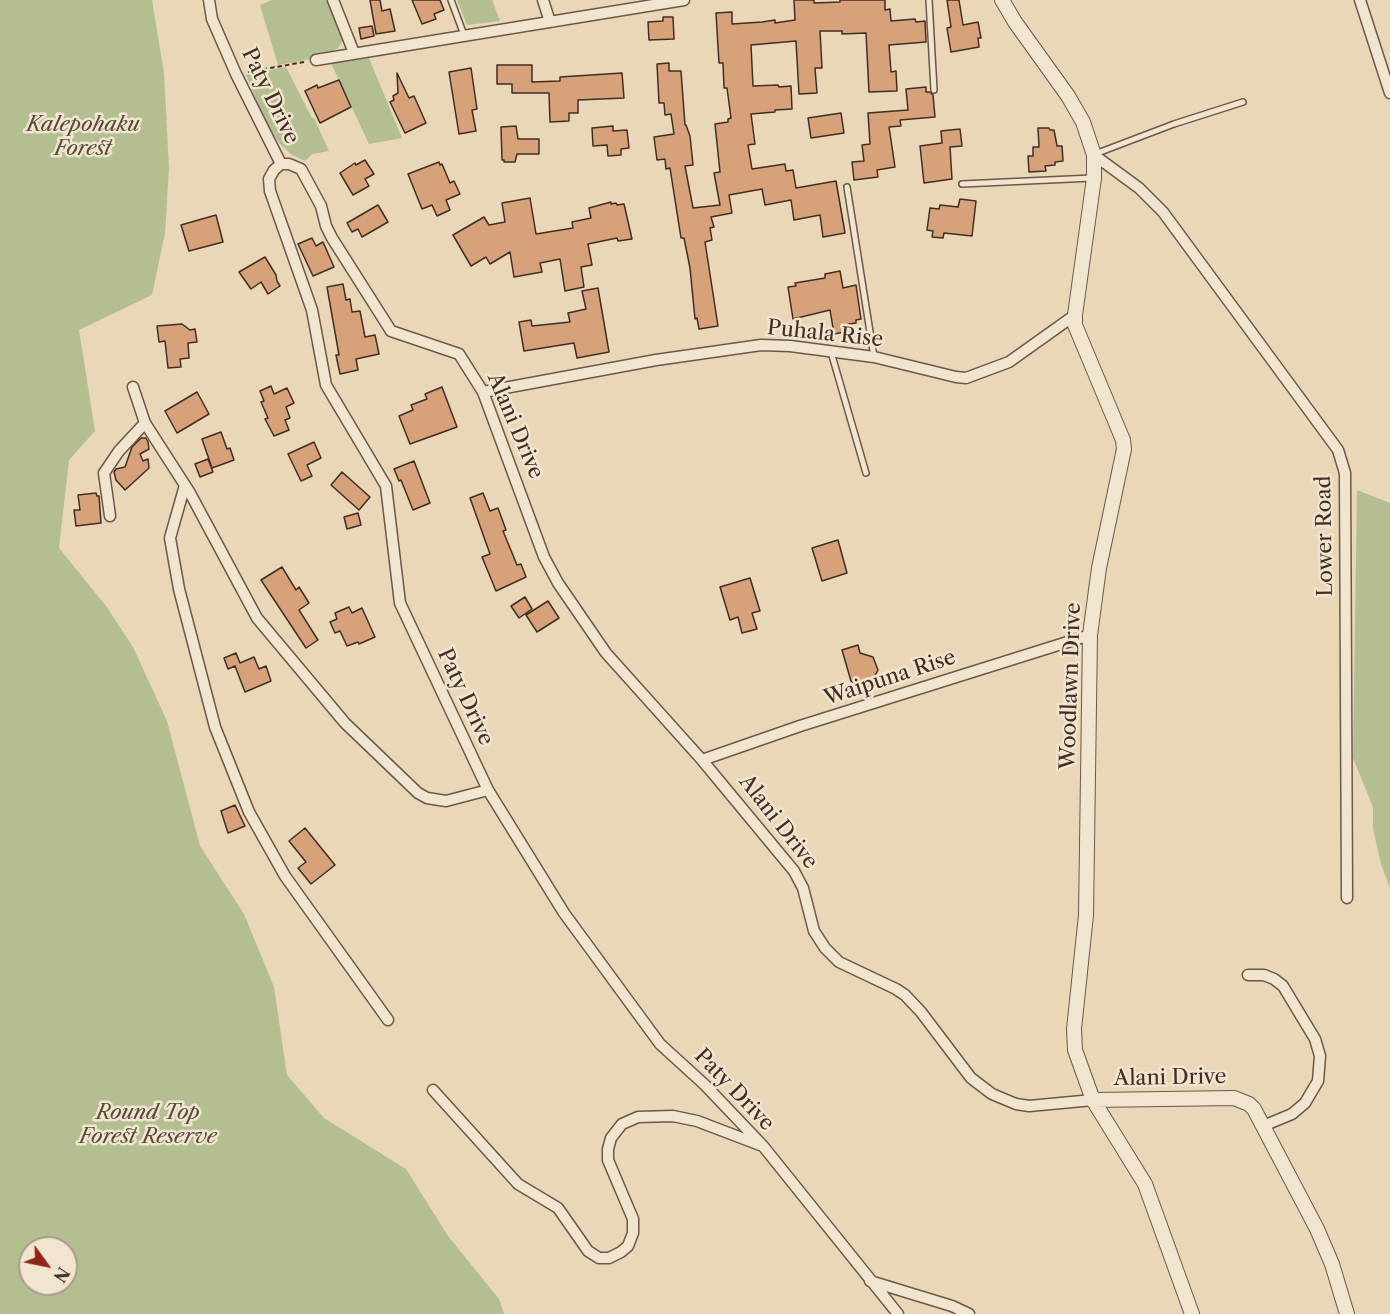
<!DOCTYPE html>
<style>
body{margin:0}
#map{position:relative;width:1390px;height:1314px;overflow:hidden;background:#e9d7b7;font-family:"Libre Caslon Text",serif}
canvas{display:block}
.north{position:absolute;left:18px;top:1236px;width:60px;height:60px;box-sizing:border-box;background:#f1e5d0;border:2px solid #ab9b8b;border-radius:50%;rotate:123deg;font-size:16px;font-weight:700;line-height:24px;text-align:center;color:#412d24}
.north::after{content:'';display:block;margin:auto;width:21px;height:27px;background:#8f2418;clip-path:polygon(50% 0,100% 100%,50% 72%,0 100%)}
</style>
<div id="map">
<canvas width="1390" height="1314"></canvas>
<div class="north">N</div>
</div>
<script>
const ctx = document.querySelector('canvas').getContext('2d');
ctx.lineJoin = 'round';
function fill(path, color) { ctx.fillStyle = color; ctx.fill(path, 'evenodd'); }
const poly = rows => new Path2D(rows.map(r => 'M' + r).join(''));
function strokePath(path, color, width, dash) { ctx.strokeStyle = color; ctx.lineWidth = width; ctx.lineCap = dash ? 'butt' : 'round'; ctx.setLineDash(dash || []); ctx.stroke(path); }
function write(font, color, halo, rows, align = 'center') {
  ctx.font = font + ' "Libre Caslon Text",serif'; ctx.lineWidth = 5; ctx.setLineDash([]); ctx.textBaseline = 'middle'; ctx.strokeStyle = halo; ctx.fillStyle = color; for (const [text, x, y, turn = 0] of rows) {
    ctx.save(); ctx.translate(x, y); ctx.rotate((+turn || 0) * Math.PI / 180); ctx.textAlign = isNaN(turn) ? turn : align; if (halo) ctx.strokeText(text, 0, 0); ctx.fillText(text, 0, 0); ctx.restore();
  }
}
const green = poly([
 [0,0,152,0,164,73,169,168,165,233,152,295,79,330,95,431,69,460,59,548,106,606,133,647,167,721,200,846,244,914,274,987,287,1075,324,1118,406,1169,448,1236,499,1299,504,1314,0,1314],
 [30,1248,66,1248,66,1284,30,1284],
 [272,0,327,0,341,35,342,42,338,48,332,51,315,54,315,58,278,65,260,5],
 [457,0,492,0,500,21,467,25],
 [369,58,402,138,369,144,331,63],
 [286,67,312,118,314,118,329,151,312,154,305,161,292,155,279,143,266,124,246,75],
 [1357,490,1390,503,1390,888,1381,864,1373,829,1373,807,1353,758]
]);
const building = poly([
 [370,0,380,0,382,11,390,9,395,31,376,34,370,0],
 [412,0,440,0,444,10,434,14,436,19,422,24,412,0],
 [794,0,814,0,814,3,840,2,840,0,885,0,885,10,890,9,891,21,915,19,916,22,925,21,926,42,889,45,891,72,896,71,897,91,869,92,866,33,842,34,842,31,820,31,822,68,815,68,817,93,799,94,796,41,751,45,753,86,778,85,779,87,791,86,792,109,775,110,775,112,751,114,755,144,748,145,752,169,785,164,786,171,793,170,796,188,836,181,845,233,823,237,820,215,794,220,791,200,765,205,762,189,729,195,732,213,711,217,714,227,710,228,712,240,705,242,718,326,699,329,697,318,695,319,690,268,684,238,681,238,670,168,666,169,665,159,657,160,654,137,674,134,671,114,665,115,664,103,659,103,657,64,669,63,669,71,681,71,685,125,686,125,690,136,692,155,693,165,685,166,693,208,720,205,714,173,720,172,715,124,728,122,728,119,731,118,727,88,724,88,723,63,719,63,716,13,732,12,732,24,762,22,775,20,775,23,795,20,794,0],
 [947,0,959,0,963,25,978,22,981,38,978,38,979,47,951,52,947,28,951,27,947,0],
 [663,17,673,17,674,39,649,40,648,22,663,21,663,17],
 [372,26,374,36,361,39,359,28,372,26],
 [497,65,532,65,532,82,560,81,560,77,622,73,624,98,578,100,578,113,569,113,569,121,550,122,549,93,512,93,512,84,497,84,497,65],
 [471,68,477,109,472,110,476,131,459,134,449,72,471,68],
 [397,73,409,98,414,96,426,123,405,133,390,102,394,100,393,96,398,93,397,73],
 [339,80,351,107,320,123,305,91,317,85,318,88,339,80],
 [926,87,926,92,930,92,933,95,935,117,900,120,901,126,889,127,895,167,877,170,878,177,854,180,852,162,864,161,862,145,870,144,868,113,908,110,906,89,926,87],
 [841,113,844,133,811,138,808,118,841,113],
 [516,126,518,139,539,139,539,154,517,154,515,162,504,162,504,160,502,160,501,127,516,126],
 [613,126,613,131,627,130,629,148,621,149,621,155,608,156,607,145,593,146,592,128,613,126],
 [1038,128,1049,128,1050,130,1054,130,1057,146,1062,146,1063,161,1055,162,1055,165,1045,166,1046,171,1029,172,1028,156,1033,156,1033,147,1039,147,1038,128],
 [960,129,962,146,950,147,952,179,924,183,920,146,942,143,941,131,960,129],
 [365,160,374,174,365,179,369,186,353,195,340,173,355,163,356,165,365,160],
 [439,162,440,165,442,164,450,183,454,181,460,194,446,200,450,210,437,216,432,205,422,209,408,174,439,162],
 [530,198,536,234,573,228,572,222,591,218,589,208,611,202,611,204,616,203,617,205,624,204,632,239,618,241,617,238,588,244,592,265,581,267,584,287,565,291,560,259,540,263,542,272,514,277,510,252,490,264,486,257,471,266,453,235,484,217,489,225,505,222,502,203,530,198],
 [960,199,976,201,972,236,944,233,943,238,932,237,933,231,927,230,930,208,939,209,940,205,958,207,960,199],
 [378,205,388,222,362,237,358,229,352,232,347,223,378,205],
 [216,215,223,242,189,251,181,225,216,215],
 [312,238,316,246,323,242,334,267,313,276,298,244,312,238],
 [265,257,276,275,277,281,280,286,268,294,261,282,251,289,239,272,265,257],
 [840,271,843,288,856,285,861,319,856,320,856,323,849,324,850,331,834,334,830,310,793,319,788,287,796,286,795,283,825,278,825,274,840,271],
 [343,284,346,300,350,299,352,312,360,311,365,337,375,335,379,354,356,359,358,370,340,374,336,355,339,355,327,287,343,284],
 [598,288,609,352,577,358,574,343,524,351,519,322,531,320,532,326,570,322,568,313,586,309,582,291,598,288],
 [182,324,190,330,195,329,197,342,188,343,189,358,180,359,181,367,168,368,165,341,159,342,157,326,182,324],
 [271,386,274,394,287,388,294,403,286,407,290,418,285,420,289,430,274,436,265,419,268,418,261,402,264,401,260,391,271,386],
 [442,387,457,427,410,444,399,416,413,410,411,405,427,399,425,394,442,387],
 [197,392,209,414,177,433,165,411,197,392],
 [221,432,227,449,230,448,234,460,212,468,202,439,221,432],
 [141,438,146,438,148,442,149,449,140,454,143,461,148,459,149,468,125,490,116,480,114,472,116,469,125,467,132,447,141,438],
 [314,442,321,458,307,465,312,476,301,481,288,454,314,442],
 [208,459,213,472,200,477,195,464,208,459],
 [414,461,430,503,413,510,401,480,399,481,394,469,414,461],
 [342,472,370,497,359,510,331,485,342,472],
 [96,493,97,496,99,496,101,523,76,526,74,510,80,510,78,495,96,493],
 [483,493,490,511,498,508,506,530,503,531,517,565,521,564,526,577,496,591,482,557,490,554,470,498,483,493],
 [358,513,361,525,347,529,344,517,358,513],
 [838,540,847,573,822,581,812,548,838,540],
 [282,567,296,590,299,587,309,603,299,610,318,640,306,648,261,580,282,567],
 [750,578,760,611,752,613,757,629,742,633,738,617,730,620,720,587,750,578],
 [525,597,532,609,519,618,511,606,525,597],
 [548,601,559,618,537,632,526,615,548,601],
 [349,607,352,613,362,608,375,637,359,644,358,642,347,646,340,631,335,633,330,622,337,619,335,613,349,607],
 [858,645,860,653,873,657,878,670,867,690,851,681,842,650,858,645],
 [236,653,240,663,254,657,259,669,266,666,271,681,245,692,235,666,228,669,224,658,236,653],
 [235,805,245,826,228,833,221,811,235,805],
 [305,828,335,865,311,884,298,868,306,862,289,841,305,828]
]);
const path = poly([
 [248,72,304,62]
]);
const service = poly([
 [451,0,464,35],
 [929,0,934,90],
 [1095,154,1174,124,1243,102],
 [962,184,1092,178],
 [847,187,874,357],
 [831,352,866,473]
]);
const minor = poly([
 [209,0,212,19,236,74,281,164,274,170,269,179,270,191,312,310,326,385,386,486,400,603,488,790,564,913,660,1044,705,1085,763,1146,898,1314],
 [333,0,354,53],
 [543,0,550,22],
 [1360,0,1390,93],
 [316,60,684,0],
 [1094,155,1139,188,1163,212,1338,450,1345,473,1347,898],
 [281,164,289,164,301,169,321,206,326,226,332,238,391,331,459,354,483,392,544,557,558,583,606,653,702,760,794,871,803,888,814,931,825,948,839,962,896,989,905,995,921,1012,971,1078,992,1094,1016,1104,1029,1106,1093,1100],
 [133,387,145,423,190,493,257,618,345,723,418,793,427,798,446,801,488,790],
 [483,392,656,360,761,345,790,346,874,357,956,377,966,378,1009,362,1075,315],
 [185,485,170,538,179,589,215,727,249,812,285,876,388,1020],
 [110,516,104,473,119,451,145,423],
 [702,760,800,726,1090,635],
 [1248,975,1264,975,1274,979,1283,986,1315,1039,1320,1056,1318,1081,1305,1103,1292,1114,1263,1126],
 [433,1090,518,1184,558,1208,588,1251,599,1258,609,1258,621,1252,628,1246,633,1233,633,1219,608,1160,608,1149,611,1138,622,1124,638,1117,673,1116,697,1121,760,1145],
 [870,1281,952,1306,969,1314]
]);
const tertiary = poly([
 [1002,0,1015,22,1068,96,1083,122,1094,155,1094,178,1075,315,1075,325,1123,440,1124,449,1099,568,1090,635,1086,915,1074,1029,1075,1050,1093,1100,1145,1184,1192,1314],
 [1093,1100,1234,1098,1249,1104,1254,1109,1317,1229,1332,1264,1347,1314]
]);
const streetNames = [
 ["Paty Drive",270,96,64],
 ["Puhala Rise",825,334,6],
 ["Alani Drive",515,426,67],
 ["Lower Road",1325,536,-91],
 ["Waipuna Rise",890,678,-18],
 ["Woodlawn Drive",1071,686,-88],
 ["Paty Drive",465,697,65],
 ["Alani Drive",778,822,52],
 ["Alani Drive",1170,1078,-1],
 ["Paty Drive",734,1090,46]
];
const parkNames = [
 ["Kalepohaku",83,125],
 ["Forest",83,149],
 ["Round Top",148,1113],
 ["Forest Reserve",148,1137]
];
fill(green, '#b3bf91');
fill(building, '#d7a27a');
strokePath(building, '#412d24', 1.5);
strokePath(service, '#6b5849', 8);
strokePath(minor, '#6b5849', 13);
strokePath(tertiary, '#6b5849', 16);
strokePath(path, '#412d24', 2, [4.5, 3]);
strokePath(service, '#f1e5d0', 5);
strokePath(minor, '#f1e5d0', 10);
strokePath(tertiary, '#f1e5d0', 14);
write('21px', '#412d24', '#f1e5d0', streetNames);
write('italic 21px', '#584a3a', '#f1e5d0', parkNames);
</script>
